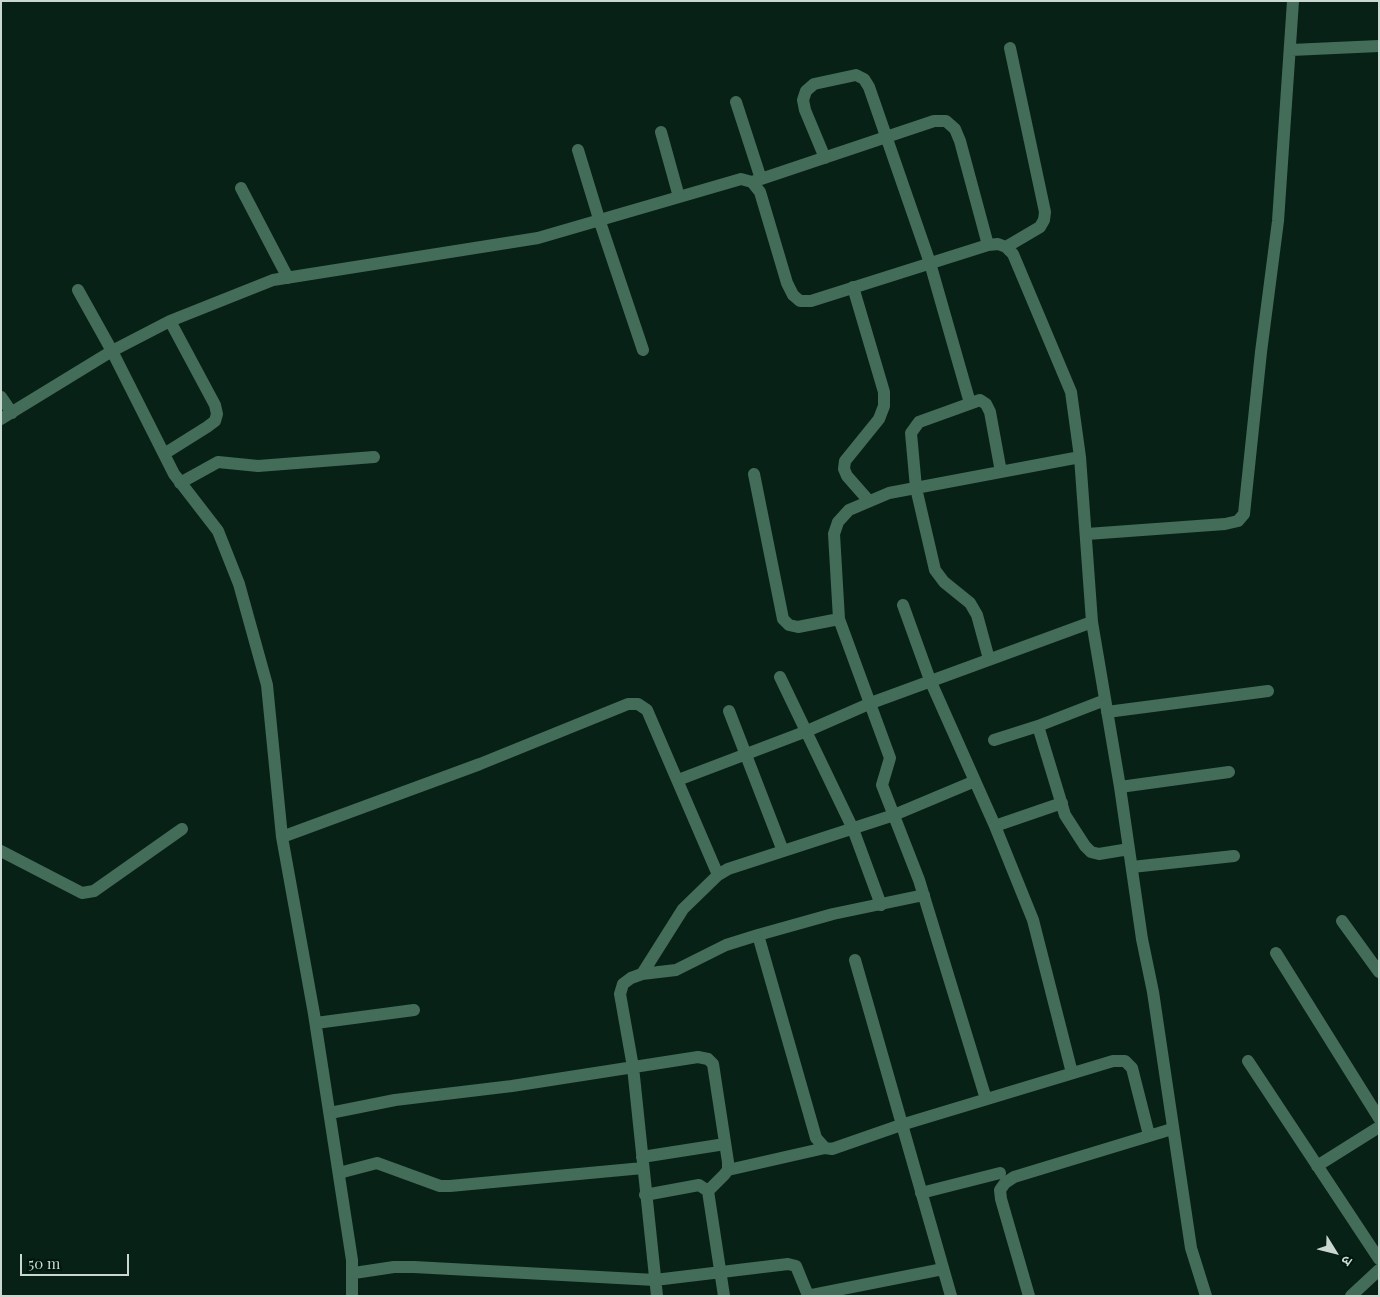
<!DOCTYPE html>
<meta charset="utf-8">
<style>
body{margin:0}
#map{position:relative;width:1380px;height:1297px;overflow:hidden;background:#082117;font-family:"Playfair Display","Noto Sans Devanagari",serif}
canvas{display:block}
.frame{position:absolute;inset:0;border:2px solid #c9d8d0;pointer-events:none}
.north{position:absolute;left:1310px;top:1227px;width:50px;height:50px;-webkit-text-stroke:4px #01180e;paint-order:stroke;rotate:126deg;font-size:14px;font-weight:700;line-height:20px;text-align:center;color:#c9d8d0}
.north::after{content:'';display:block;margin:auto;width:18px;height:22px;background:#c9d8d0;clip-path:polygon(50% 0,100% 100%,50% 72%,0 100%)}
.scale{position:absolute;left:20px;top:1254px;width:109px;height:22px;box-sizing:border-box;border:2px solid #c9d8d0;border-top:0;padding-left:6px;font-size:15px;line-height:18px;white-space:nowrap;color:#c9d8d0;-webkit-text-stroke:4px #01180e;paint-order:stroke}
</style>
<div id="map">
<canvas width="1380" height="1297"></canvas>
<div class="frame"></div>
<div class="north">उ</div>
<div class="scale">50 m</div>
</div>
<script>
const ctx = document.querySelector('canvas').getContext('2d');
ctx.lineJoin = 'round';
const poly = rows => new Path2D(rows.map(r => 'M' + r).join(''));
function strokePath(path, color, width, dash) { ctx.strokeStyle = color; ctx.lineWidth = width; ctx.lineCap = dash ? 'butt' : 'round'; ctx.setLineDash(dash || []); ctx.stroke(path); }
const minor = poly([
 [1291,50,1379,46],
 [736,102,761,179],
 [661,132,679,197],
 [578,150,600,222,643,350],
 [825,158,805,110,803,100,806,91,814,84,856,75,864,79,869,87,930,263,970,403],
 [752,182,934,121,946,121,955,129,960,141,988,245],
 [241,188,288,278],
 [1006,247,1040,227,1044,220,1045,212,1010,48],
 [853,287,884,392,884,406,879,419,845,461,844,469,847,476,869,501],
 [78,290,112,351,174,474,218,531,239,584,267,685,282,837,314,1014,352,1260,352,1296],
 [1,397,12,413],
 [1,419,112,351,170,321,273,280,538,238,741,179,752,182,760,192,787,283,793,295,800,301,811,301,988,245,998,244,1006,247,1013,254,1071,392,1080,457,1092,622,1120,787,1142,939,1153,992,1191,1248,1206,1296],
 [164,454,207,427,215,421,217,414,215,405,170,321],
 [754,474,783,619,789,625,798,627,839,619],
 [180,483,218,462,258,466,374,457],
 [1087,534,1225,524,1238,521,1244,514,1261,352,1278,221,1293,1],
 [903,605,930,680,995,826,1033,920,1072,1073],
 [989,659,977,615,970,603,944,582,935,570,916,488,911,433,919,422,980,400,986,404,990,412,1001,472],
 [780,677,853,829,881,905],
 [729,711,783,851],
 [1107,712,1268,691],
 [1038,726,1065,815,1085,846,1091,852,1099,854,1129,849],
 [994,740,1038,726,1105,700],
 [678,780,807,731,871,703,1092,622],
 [1120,787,1229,772],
 [995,826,1062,803],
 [282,837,480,764,628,704,638,704,647,710,718,875],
 [1,851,82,893,94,891,182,829],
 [1132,867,1234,856],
 [1342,921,1379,972],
 [758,935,816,1138,825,1148,832,1149,901,1125,1113,1061,1125,1061,1132,1068,1149,1135],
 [1276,953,1379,1118],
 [855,960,951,1296],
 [642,974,683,909,718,875,728,869,894,815,975,781],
 [316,1023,414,1010],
 [1248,1061,1379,1259],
 [986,1099,919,880,882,785,890,758,839,619,834,534,838,522,849,510,889,493,1080,457],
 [330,1113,395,1100,512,1086,698,1057,708,1059,713,1064,728,1162,728,1170,724,1175,708,1191],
 [642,1157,725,1144],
 [1317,1166,1379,1127],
 [728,1170,825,1148],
 [339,1173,377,1163,440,1186,450,1186,643,1168],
 [921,1193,1000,1173],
 [645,1195,699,1185,708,1191,724,1296],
 [354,1273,394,1267,414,1267,655,1280,788,1264,796,1266,807,1293,812,1295,943,1269],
 [657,1296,633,1067,620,994,623,984,631,978,642,974,676,970,726,945,758,935,833,914,924,895],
 [1029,1296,1001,1199,1000,1190,1005,1183,1014,1177,1172,1129],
 [1351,1296,1379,1270]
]);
strokePath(minor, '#436d59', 12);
</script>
